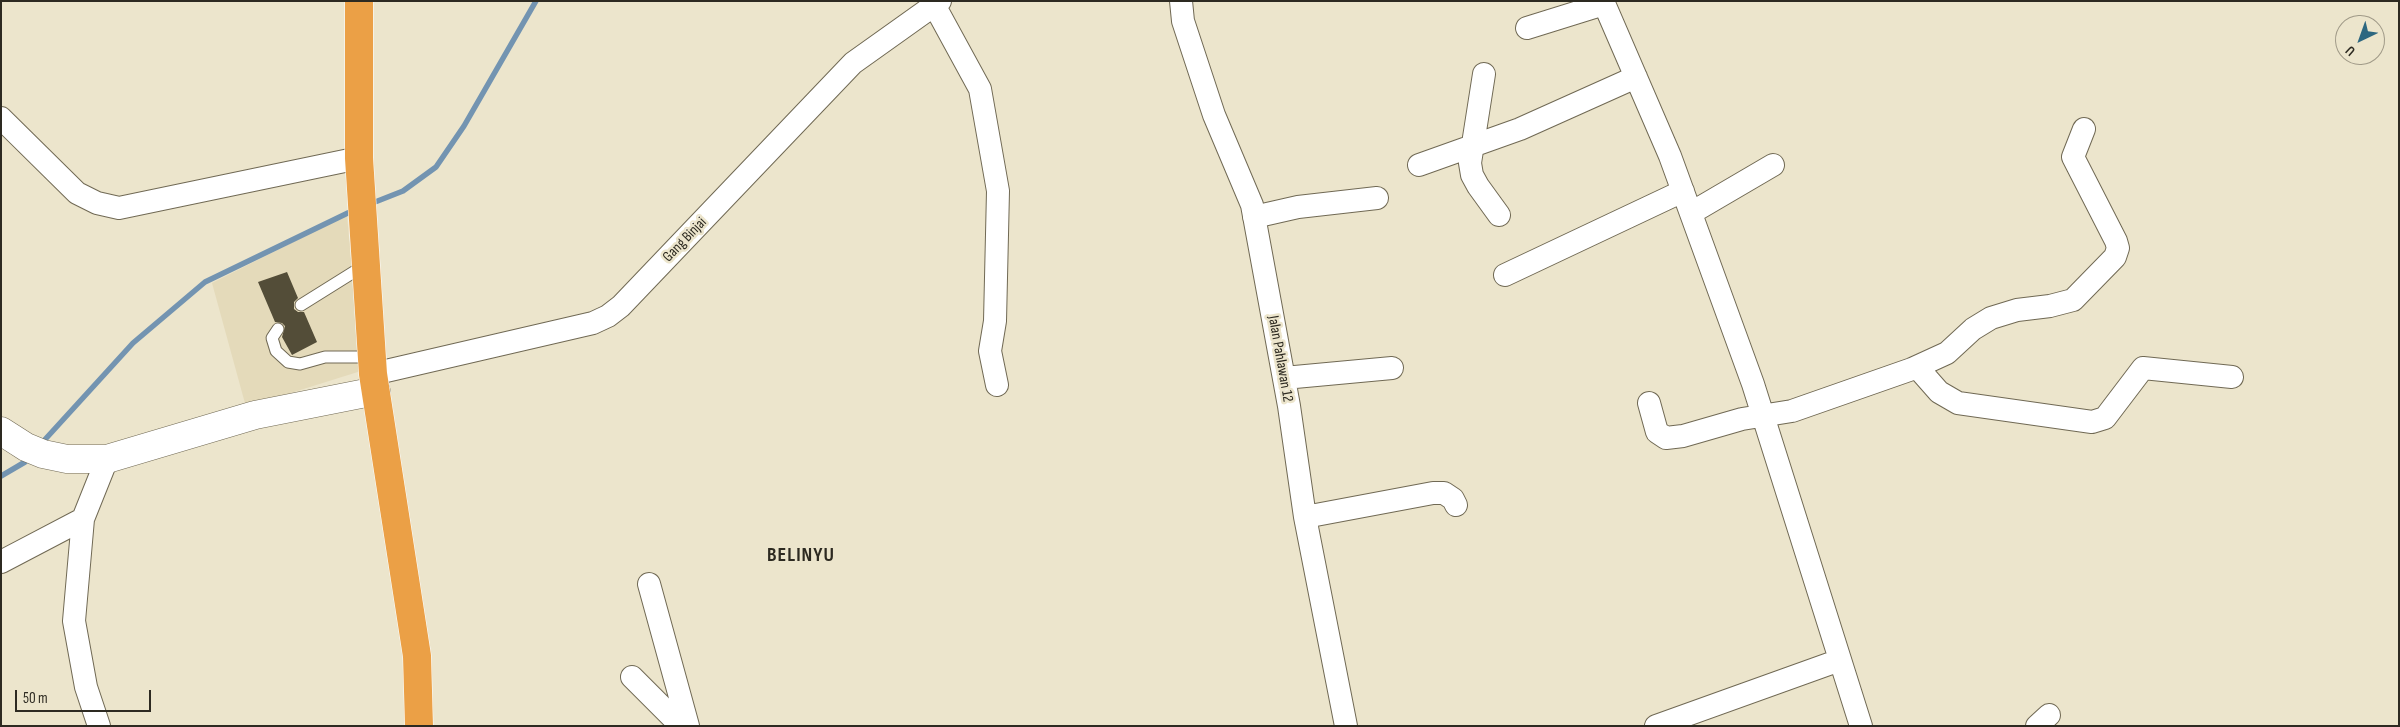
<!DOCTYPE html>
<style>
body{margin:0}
#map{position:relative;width:2400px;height:727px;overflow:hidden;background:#ece5cc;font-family:"Sofia Sans Condensed",sans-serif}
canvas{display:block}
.frame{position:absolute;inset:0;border:2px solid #2d2a21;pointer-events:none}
.north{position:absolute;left:2335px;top:15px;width:50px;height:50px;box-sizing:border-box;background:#ece5cc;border:1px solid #a09a88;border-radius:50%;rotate:222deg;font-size:14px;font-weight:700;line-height:20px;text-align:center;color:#2d2a21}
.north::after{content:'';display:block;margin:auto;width:18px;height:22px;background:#2d6780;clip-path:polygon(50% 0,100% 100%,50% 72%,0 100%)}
.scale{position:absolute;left:15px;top:690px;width:136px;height:22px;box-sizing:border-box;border:2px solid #2d2a21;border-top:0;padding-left:6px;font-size:15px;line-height:18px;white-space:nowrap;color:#2d2a21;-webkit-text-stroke:4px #ece5cc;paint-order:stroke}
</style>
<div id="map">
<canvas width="2400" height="727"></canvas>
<div class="frame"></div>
<div class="north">U</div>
<div class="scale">50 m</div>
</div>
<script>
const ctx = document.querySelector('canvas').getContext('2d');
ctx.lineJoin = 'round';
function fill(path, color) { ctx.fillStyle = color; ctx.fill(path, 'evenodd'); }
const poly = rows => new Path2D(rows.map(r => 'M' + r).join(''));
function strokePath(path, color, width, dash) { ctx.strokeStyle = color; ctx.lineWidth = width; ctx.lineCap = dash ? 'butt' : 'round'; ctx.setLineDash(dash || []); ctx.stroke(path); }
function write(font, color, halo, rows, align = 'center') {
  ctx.font = font + ' "Sofia Sans Condensed",sans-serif'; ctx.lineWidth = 5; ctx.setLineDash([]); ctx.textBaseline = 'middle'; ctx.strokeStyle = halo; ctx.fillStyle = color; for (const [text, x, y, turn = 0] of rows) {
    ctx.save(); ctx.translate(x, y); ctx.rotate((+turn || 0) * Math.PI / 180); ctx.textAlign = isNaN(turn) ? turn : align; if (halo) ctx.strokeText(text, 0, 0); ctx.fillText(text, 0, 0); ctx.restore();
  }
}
const built = poly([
 [347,215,361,371,246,407,212,283]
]);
const stream = poly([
 [370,204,403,191,436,167,464,126,536,1],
 [40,445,133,343,205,282,354,210],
 [1,476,25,462,30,456]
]);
const building = poly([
 [287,272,298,298,294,302,294,309,298,312,304,312,317,342,292,355,282,337,285,326,282,323,275,322,258,282]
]);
const service = poly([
 [301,305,365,265],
 [278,329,272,338,276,351,288,362,300,364,325,357,372,357]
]);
const minor = poly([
 [932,1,980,89,998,191,995,321,990,351,997,385],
 [1181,1,1183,21,1214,115,1252,205,1289,406,1305,517,1346,726],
 [1603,1,1670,156,1753,384,1861,726],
 [1527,28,1604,4],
 [1484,74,1470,163,1472,175,1478,186,1499,215],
 [1,118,77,193,97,203,119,208,359,158],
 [1419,165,1520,129,1636,77],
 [1691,213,1773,165],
 [1254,217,1298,207,1377,198],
 [1505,275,1683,191],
 [1917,367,1939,392,1958,403,2092,422,2105,418,2143,368,2232,377],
 [373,374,593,323,608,316,621,306,853,63,940,1],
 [1284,378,1392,368],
 [1649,403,1657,432,1666,438,1683,436,1742,419,1792,411,1912,369,1947,353,1973,329,1991,318,2017,310,2050,306,2073,300,2115,257,2118,248,2116,241,2073,157,2084,129],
 [1305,517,1433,493,1444,493,1453,499,1456,505],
 [83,519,74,621,86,687,99,726],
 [1,562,83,519,107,459],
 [649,584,688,726],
 [632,677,681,726],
 [1656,726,1840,660],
 [2037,726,2049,715]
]);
const tertiary = poly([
 [1,431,26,447,43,454,67,459,107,459,255,415,376,391]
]);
const trunk = poly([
 [359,1,359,158,373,374,417,656,419,726]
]);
const streetNames = [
 ["Gang Binjai",685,240,-46],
 ["Jalan Pahlawan 12",1280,359,80]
];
const districtNames = [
 ["BELINYU",801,556]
];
fill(built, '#e4daba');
strokePath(stream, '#7394b1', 5.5);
fill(building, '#534d38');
strokePath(service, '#706954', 13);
strokePath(minor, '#706954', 24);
strokePath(tertiary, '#706954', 29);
strokePath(trunk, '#fff', 29);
strokePath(service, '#fff', 11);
strokePath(minor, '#fff', 22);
strokePath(tertiary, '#fff', 28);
strokePath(trunk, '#eba046', 28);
write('15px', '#2d2a21', '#ece5cc', streetNames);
ctx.letterSpacing = '1px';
write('bold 20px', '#2d2a21', '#ece5cc', districtNames);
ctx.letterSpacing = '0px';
</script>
